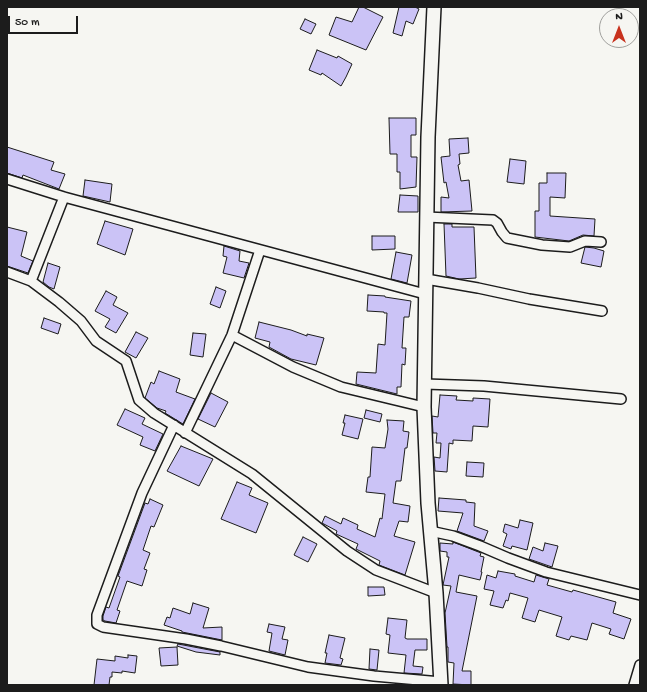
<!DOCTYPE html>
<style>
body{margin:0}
#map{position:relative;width:647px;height:692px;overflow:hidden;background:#f6f6f2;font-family:"Gochi Hand",sans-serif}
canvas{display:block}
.frame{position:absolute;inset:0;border:8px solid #1c1c1c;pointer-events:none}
.north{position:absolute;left:599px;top:8px;width:40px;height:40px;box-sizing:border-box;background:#f6f6f2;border:1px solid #9f9f9c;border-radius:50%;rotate:0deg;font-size:11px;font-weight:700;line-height:16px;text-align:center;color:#1c1c1c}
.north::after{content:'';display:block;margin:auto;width:14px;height:18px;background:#c8321e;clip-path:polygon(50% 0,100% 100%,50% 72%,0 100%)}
.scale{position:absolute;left:8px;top:16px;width:70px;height:18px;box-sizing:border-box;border:2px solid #1c1c1c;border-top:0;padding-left:5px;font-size:12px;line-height:14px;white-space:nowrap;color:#1c1c1c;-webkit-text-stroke:3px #f6f6f2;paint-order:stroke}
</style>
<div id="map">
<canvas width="647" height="692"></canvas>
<div class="frame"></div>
<div class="north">N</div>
<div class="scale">50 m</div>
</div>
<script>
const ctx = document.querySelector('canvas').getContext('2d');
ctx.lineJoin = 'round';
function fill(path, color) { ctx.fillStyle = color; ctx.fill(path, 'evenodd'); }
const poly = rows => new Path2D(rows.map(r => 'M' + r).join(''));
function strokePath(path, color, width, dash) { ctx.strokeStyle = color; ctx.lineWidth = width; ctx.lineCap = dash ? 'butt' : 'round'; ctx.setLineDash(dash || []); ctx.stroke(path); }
const building = poly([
 [359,7,363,7,383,17,366,50,329,35,336,17,352,22,359,7],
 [399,7,415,7,419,9,413,24,406,21,402,36,393,33,399,7],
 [305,19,316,24,311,34,300,29,305,19],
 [317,50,337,58,338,56,352,64,346,77,341,86,322,73,321,75,309,70,317,50],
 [389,118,416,118,416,135,411,135,411,157,417,157,416,187,400,189,400,172,397,172,397,154,390,154,389,118],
 [468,138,469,153,459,154,460,164,458,165,461,181,469,180,472,211,441,212,441,197,449,198,446,182,444,183,441,157,450,156,449,139,468,138],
 [7,147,54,162,51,170,65,174,59,189,23,175,22,178,7,173,7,147],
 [510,159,526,161,524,184,507,182,510,159],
 [547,173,566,173,565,198,550,197,550,216,595,219,594,236,583,235,569,241,535,237,535,211,539,211,539,183,547,183,547,173],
 [85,180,112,184,110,202,83,196,85,180],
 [400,195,418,196,418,212,398,212,400,195],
 [105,221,133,229,125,255,97,244,105,221],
 [444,224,452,224,452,227,474,227,476,278,459,279,446,276,444,224],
 [7,227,27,232,21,256,33,261,28,273,7,266,7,227],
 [372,236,395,236,395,249,372,250,372,236],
 [224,246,240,251,239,261,249,263,244,278,223,273,227,257,223,256,224,246],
 [585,247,594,248,604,251,601,267,581,263,585,247],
 [396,252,412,255,407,283,391,279,396,252],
 [48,263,60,267,54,289,49,287,43,282,48,263],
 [216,287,226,291,220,308,210,304,216,287],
 [106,291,117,297,113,305,128,313,116,333,105,327,110,319,95,311,106,291],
 [368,295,385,296,385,297,411,301,409,317,404,317,402,348,406,348,405,365,402,364,401,387,397,387,397,394,356,384,357,372,376,373,378,344,385,345,387,313,384,313,384,312,367,311,368,295],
 [44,318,61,324,58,334,41,328,44,318],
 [259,322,291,330,307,336,307,334,324,338,316,365,291,359,269,347,270,342,255,338,259,322],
 [136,332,148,338,136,358,125,352,136,332],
 [193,333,206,334,203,357,190,355,193,333],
 [159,371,180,379,176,392,195,399,183,424,165,413,166,411,157,408,145,398,151,382,154,384,159,371],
 [211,393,228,402,215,427,198,419,211,393],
 [440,395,457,396,456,400,473,401,473,398,490,399,488,427,473,426,472,441,453,440,453,444,449,443,447,472,435,471,434,457,440,458,441,443,436,443,437,433,433,433,432,416,438,417,440,395],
 [125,409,145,418,142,424,163,434,155,451,140,445,143,437,117,425,125,409],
 [366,410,382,414,380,422,364,418,366,410],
 [345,415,363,419,358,439,342,435,345,423,343,423,345,415],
 [387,420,404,421,403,431,409,432,407,448,405,448,401,481,396,481,393,503,410,506,408,522,399,521,394,536,415,542,405,575,379,565,380,561,356,549,358,544,336,534,337,531,322,523,325,516,341,524,343,518,358,525,357,529,375,537,380,518,382,519,385,494,366,492,368,477,370,477,372,447,385,448,388,429,387,420],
 [181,446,213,459,199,486,167,471,181,446],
 [467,462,484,463,483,477,466,476,467,462],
 [237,482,252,488,249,495,268,503,256,533,221,519,237,482],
 [439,498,466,500,466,502,475,503,474,526,488,531,484,541,457,531,463,513,438,511,439,498],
 [150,499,163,505,154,527,151,526,143,550,150,553,144,569,147,570,142,586,127,581,117,610,120,611,116,623,105,621,103,620,103,616,106,607,109,608,120,577,118,576,145,503,148,504,150,499],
 [520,520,533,523,527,550,512,546,511,549,503,546,507,534,503,532,505,524,518,528,520,520],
 [303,537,317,544,308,562,294,555,303,537],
 [453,542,481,553,480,556,484,557,481,572,482,572,480,580,459,575,456,592,477,596,462,671,471,671,471,685,453,684,454,663,448,662,448,647,447,647,445,613,451,586,443,585,449,557,447,557,447,552,440,551,440,543,453,544,453,542],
 [545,543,558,546,552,567,529,559,533,547,543,551,545,543],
 [498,571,515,574,515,576,534,582,536,575,549,579,547,585,572,592,573,590,616,602,613,613,631,619,624,639,609,634,611,629,592,623,587,640,571,636,569,640,556,636,562,617,539,610,535,622,522,618,528,598,510,593,508,601,506,600,503,608,490,605,494,591,484,589,487,575,496,578,498,571],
 [368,587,384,587,385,595,368,596,368,587],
 [193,603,209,608,203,628,222,627,222,640,182,632,182,631,164,625,167,617,170,618,173,608,190,614,193,603],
 [388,618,407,620,405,638,407,639,427,639,427,650,415,650,413,666,423,667,422,674,404,673,406,655,388,653,390,635,386,634,388,618],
 [269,624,285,627,282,639,288,640,285,655,269,651,272,633,267,632,269,624],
 [329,635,345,638,340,658,343,659,341,665,325,663,327,653,325,653,329,635],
 [178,644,220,652,220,655,196,652,177,646,178,644],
 [177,647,178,665,161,666,159,648,177,647],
 [370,649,379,650,377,670,369,669,370,649],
 [128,655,137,656,135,673,122,671,122,673,112,672,112,677,110,677,109,685,94,685,97,659,115,661,115,656,128,658,128,655]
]);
const street = poly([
 [7,179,64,197,425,294],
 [426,217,493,220,497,223,502,232,507,238,542,245,570,247,585,241,601,242],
 [7,272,31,281,59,302,81,321,96,341,126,361,139,400,154,413,252,474,347,551,376,570,436,593],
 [426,279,478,288,529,299,602,311],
 [31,281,64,197],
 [232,335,293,367,341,387,424,407],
 [425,384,484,386,621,399],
 [174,425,142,493,97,615,97,624,103,627,186,639,221,646,308,667,374,676,441,682],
 [185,433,232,335,260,250],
 [430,531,453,536,480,546,508,558,546,572,640,595],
 [634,685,640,665]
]);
const secondary = poly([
 [434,7,428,137,424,407,428,503,436,593,441,685]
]);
fill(building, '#cbc3f6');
strokePath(building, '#1c1c1c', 1);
strokePath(street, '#1c1c1c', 12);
strokePath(secondary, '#1c1c1c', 16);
strokePath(street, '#f6f6f2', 9);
strokePath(secondary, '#f6f6f2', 13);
</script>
